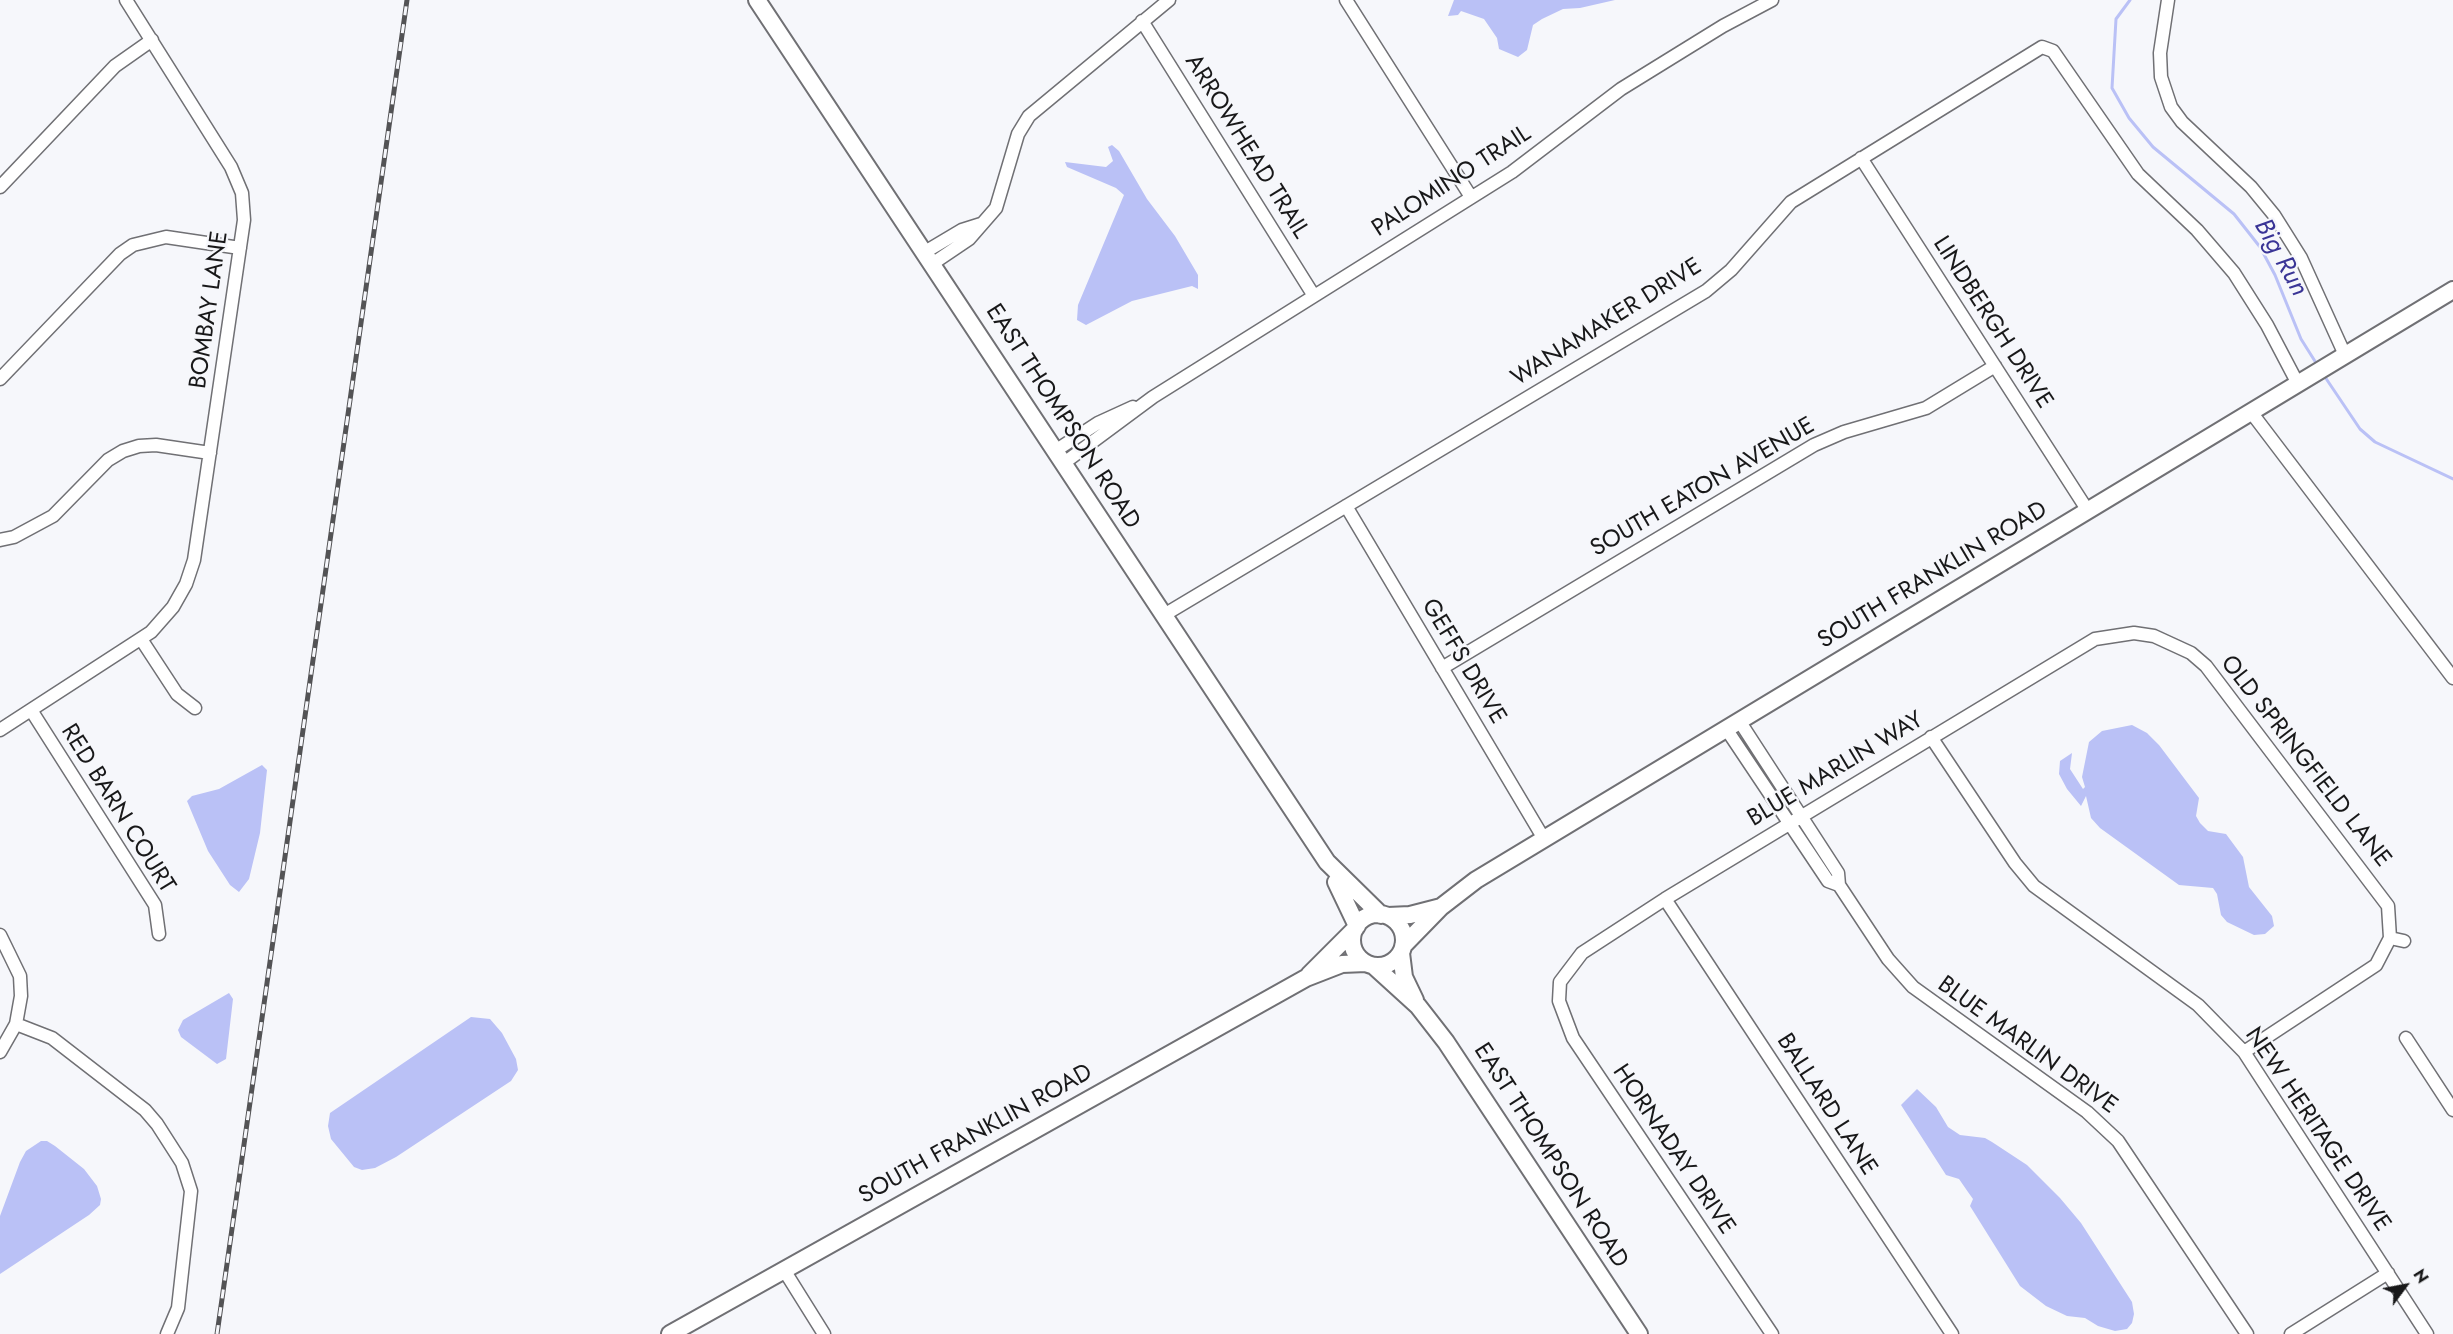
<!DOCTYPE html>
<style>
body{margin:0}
#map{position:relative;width:2453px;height:1334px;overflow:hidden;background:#f6f7fb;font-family:Jost,sans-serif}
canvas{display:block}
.north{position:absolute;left:2375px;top:1256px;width:60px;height:60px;-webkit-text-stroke:4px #f6f7fb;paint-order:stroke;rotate:58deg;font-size:16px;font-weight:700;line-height:24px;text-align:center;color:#181819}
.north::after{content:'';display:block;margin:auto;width:21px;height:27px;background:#181819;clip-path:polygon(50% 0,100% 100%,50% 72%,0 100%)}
</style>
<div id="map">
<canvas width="2453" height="1334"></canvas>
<div class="north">N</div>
</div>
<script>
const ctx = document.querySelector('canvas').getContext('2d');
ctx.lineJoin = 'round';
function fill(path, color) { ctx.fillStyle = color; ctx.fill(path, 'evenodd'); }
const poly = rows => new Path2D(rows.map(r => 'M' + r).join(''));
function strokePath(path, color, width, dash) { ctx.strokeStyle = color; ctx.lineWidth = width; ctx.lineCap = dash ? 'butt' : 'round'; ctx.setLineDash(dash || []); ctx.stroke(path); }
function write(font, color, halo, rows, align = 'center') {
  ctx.font = font + ' Jost,sans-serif'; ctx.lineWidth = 4.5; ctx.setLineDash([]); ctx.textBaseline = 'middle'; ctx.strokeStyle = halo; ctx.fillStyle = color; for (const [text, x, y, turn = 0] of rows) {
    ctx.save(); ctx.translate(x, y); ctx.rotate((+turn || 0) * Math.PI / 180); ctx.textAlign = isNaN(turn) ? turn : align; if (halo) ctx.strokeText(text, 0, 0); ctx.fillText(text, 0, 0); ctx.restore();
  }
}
const water = poly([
 [1454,0,1615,0,1580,8,1563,9,1542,19,1533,25,1527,50,1518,57,1499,49,1497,38,1484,19,1461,11,1458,15,1448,16],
 [1112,145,1119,151,1147,199,1175,236,1198,275,1198,289,1192,286,1132,301,1086,325,1077,320,1078,305,1124,195,1116,188,1067,167,1065,162,1106,167,1113,161,1108,147],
 [2132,725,2147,733,2159,745,2199,798,2196,816,2200,823,2208,831,2226,834,2243,857,2249,887,2272,916,2274,926,2265,934,2254,935,2227,922,2221,915,2217,894,2213,888,2179,885,2100,828,2091,818,2086,796,2081,806,2067,789,2059,774,2060,761,2072,753,2070,769,2083,789,2085,787,2082,777,2089,742,2102,731],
 [262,765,267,770,260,833,249,879,239,892,230,885,208,851,187,801,192,796,219,789],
 [229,993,233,999,226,1059,217,1064,181,1037,178,1030,183,1020],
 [471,1017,490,1019,502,1033,516,1059,518,1070,511,1081,396,1157,375,1168,362,1170,354,1167,331,1139,328,1126,330,1113],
 [1917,1089,1936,1107,1948,1127,1960,1135,1985,1138,1992,1142,2027,1165,2060,1198,2081,1223,2132,1302,2134,1314,2132,1323,2127,1329,2115,1331,2098,1326,2085,1318,2067,1316,2046,1306,2020,1286,1970,1206,1973,1199,1968,1192,1959,1179,1946,1175,1901,1105],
 [41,1141,47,1141,55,1146,84,1169,97,1186,101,1199,100,1205,89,1215,0,1274,0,1216,20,1162,26,1151]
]);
const stream = poly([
 [2130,0,2116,19,2112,88,2129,118,2153,147,2234,214,2260,247,2275,275,2301,339,2318,366],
 [2323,374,2360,429,2375,442,2453,479]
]);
const street = poly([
 [1346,0,1471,197],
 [2168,0,2160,53,2161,77,2171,107,2182,122,2251,187,2274,215,2301,258,2345,355],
 [1142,21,1314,296],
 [1861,158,2088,511],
 [0,187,115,66,152,40],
 [925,252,962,230,981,224],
 [932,264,969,239,996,208,1018,134,1029,116,1169,0],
 [0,379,120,254,133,245,166,237,240,248],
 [2251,412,2453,678],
 [1055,451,1098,423,1133,407],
 [1064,463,1153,397,1512,172,1621,89,1723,26,1772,0],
 [1346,506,1544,839],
 [0,540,14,537,53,516,108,460,123,451,139,446,156,445,210,453],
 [1164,615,1706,291,1731,270,1791,202,2042,47,2053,51,2138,174,2197,230,2234,273,2267,325,2298,384],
 [141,639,177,694,195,708],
 [1442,668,1814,445,1844,432,1926,408,1995,366],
 [31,710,155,905,159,934],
 [0,730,151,632,173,607,186,584,194,560,244,220,242,193,231,167,126,0],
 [1727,730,1828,881,1839,885,1838,873,1740,722],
 [1931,737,2015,863,2034,886,2198,1005,2244,1052,2427,1334],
 [1839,885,1888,959,1913,987,2087,1112,2118,1141,2247,1334],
 [1665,899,1952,1334],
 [0,935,20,976,21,996,16,1024,0,1052],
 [2390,938,2404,941],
 [16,1024,52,1038,145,1110,157,1124,182,1163,191,1191,178,1308,167,1334],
 [2406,1038,2453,1110],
 [784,1270,824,1334],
 [1772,1334,1573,1038,1559,1001,1560,982,1582,953,1665,899,2095,639,2134,633,2154,636,2191,653,2206,666,2388,906,2390,938,2376,965,2244,1052],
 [2291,1334,2388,1273]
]);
const secondary = poly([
 [757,0,1327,862,1381,915],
 [1336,882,1357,926],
 '1352 940a26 26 0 1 1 52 0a26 26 0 1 1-52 0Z',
 [1388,916,1410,915,1441,907],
 [1403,946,1441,907,1476,880,2453,290],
 [1401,953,1404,977,1415,1000],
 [1374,966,1418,1006,1446,1042,1639,1334],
 [1309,975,1355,929],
 [670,1334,1306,978,1342,964,1366,963]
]);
const rail = poly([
 [217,1334,407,0]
]);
const streetNames = [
 ["ARROWHEAD TRAIL",1246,147,58],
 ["PALOMINO TRAIL",1452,182,-33],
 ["BOMBAY LANE",210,310,-82],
 ["WANAMAKER DRIVE",1607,323,-32],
 ["LINDBERGH DRIVE",1992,323,57],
 ["EAST THOMPSON ROAD",1062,417,57],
 ["SOUTH EATON AVENUE",1703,488,-30],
 ["SOUTH FRANKLIN ROAD",1933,576,-31],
 ["GEFFS DRIVE",1463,662,59],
 ["OLD SPRINGFIELD LANE",2305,762,52],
 ["BLUE MARLIN WAY",1836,770,-31],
 ["RED BARN COURT",117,809,58],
 ["BLUE MARLIN DRIVE",2027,1046,36],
 ["BALLARD LANE",1826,1105,57],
 ["NEW HERITAGE DRIVE",2317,1130,56],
 ["SOUTH FRANKLIN ROAD",976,1135,-29],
 ["HORNADAY DRIVE",1673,1150,56],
 ["EAST THOMPSON ROAD",1550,1156,57]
];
const waterNames = [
 ["Big Run",2280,258,61]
];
fill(water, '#bac1f6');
strokePath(stream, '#bac1f6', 3);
strokePath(street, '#707074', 15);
strokePath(secondary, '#707074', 20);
strokePath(street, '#fff', 12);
strokePath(secondary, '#fff', 16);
strokePath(rail, '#535355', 5);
strokePath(rail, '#f6f7fb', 3, [9]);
write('24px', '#181819', '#f6f7fb', streetNames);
write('italic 26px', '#3a3596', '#f6f7fb', waterNames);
</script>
